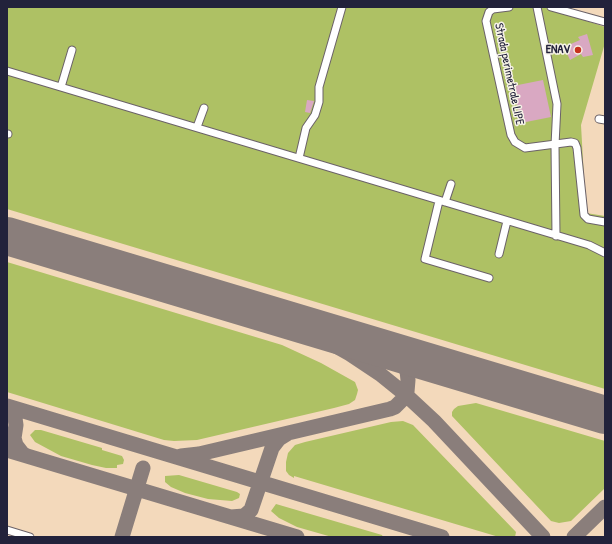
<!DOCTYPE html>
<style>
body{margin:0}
#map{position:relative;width:612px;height:544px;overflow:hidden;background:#f3d9bb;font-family:"Patrick Hand",sans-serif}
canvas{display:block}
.frame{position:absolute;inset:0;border:8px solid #22223b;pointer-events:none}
</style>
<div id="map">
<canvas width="612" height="544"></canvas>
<div class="frame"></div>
</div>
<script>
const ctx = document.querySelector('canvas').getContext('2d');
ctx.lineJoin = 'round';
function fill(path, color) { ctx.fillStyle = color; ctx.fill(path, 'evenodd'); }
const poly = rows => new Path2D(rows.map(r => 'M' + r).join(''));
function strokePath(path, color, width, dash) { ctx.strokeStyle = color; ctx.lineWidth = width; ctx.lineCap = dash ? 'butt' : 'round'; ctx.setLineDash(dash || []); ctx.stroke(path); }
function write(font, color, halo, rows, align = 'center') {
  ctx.font = font + ' "Patrick Hand",sans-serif'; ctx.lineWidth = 3; ctx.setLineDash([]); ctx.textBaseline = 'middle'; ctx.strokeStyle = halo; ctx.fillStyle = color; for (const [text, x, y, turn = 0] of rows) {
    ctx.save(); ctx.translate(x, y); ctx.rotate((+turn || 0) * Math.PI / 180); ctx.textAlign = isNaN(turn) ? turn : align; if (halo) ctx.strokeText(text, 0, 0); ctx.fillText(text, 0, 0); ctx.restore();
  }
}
const green = poly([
 [7,7,564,7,572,16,605,27,605,43,581,125,586,213,605,216,605,389,7,209],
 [7,262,282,345,321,363,355,382,358,390,357,394,355,400,349,404,334,408,197,440,174,441,164,440,7,392],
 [476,403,605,441,605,488,571,521,559,523,551,521,452,416,452,412,454,409,458,406],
 [403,421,413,425,516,532,515,537,499,537,294,476,294,478,289,475,286,471,286,462,288,453,295,445,305,442,391,422],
 [35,430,41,430,102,448,102,450,122,456,124,460,123,464,117,465,117,468,106,468,92,465,61,456,35,442,30,435],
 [179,475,237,492,240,494,239,498,232,501,208,499,185,493,171,487,165,482,165,476],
 [276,504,382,535,383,537,332,537,297,527,279,518,271,511]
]);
const taxiway = poly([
 [279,318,318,336,350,354,380,374,406,395,434,421,543,537],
 [7,406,442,537],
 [7,408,11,411,15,418,16,425,14,438,16,445,23,454,27,456],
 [7,450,297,537],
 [181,456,199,454,390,409,395,407,402,400,407,392,408,380,407,371,399,359,387,350],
 [231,517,244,516,251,510,272,448,279,439,287,434],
 [122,537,143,468],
 [574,537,605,507]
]);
const runway = poly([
 [7,236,605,415]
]);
const building = poly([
 [587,34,593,55,583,57,581,54,570,60,564,47,580,40,578,37],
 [543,80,551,117,521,123,513,86],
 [307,100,314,101,310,113,305,112]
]);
const minor = poly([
 [509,7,493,9,489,12,486,21,511,135,515,142,525,148,571,142,575,143,577,148,584,215,588,219,605,222],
 [537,7,557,104,555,145,556,236],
 [551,7,605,22],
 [7,71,589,245,605,253],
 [61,87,72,50],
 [599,119,605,120],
 [197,127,204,108],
 [7,134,8,134],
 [299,158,306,128,315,115,319,102,319,87,342,7],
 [439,201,425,259,489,278],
 [445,202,451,184],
 [499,254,507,221],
 [7,530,30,537]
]);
const markers = [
 [578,50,4,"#c8321e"]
];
const poiNames = [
 ["ENAV",570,50]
];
const streetNames = [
 ["Strada perimetrale LIPE",509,74,78]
];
fill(green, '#aec164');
strokePath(taxiway, '#8a7e7b', 15);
strokePath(runway, '#8a7e7b', 38);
fill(building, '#d9a8c2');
strokePath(minor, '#6b6268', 9);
strokePath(minor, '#fff', 7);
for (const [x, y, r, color] of markers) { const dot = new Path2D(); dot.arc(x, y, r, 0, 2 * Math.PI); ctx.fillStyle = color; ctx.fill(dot); strokePath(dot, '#f7f3e8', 1.5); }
write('bold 12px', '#22223b', '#f7f3e8', poiNames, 'right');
write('12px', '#22223b', '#f7f3e8', streetNames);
</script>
